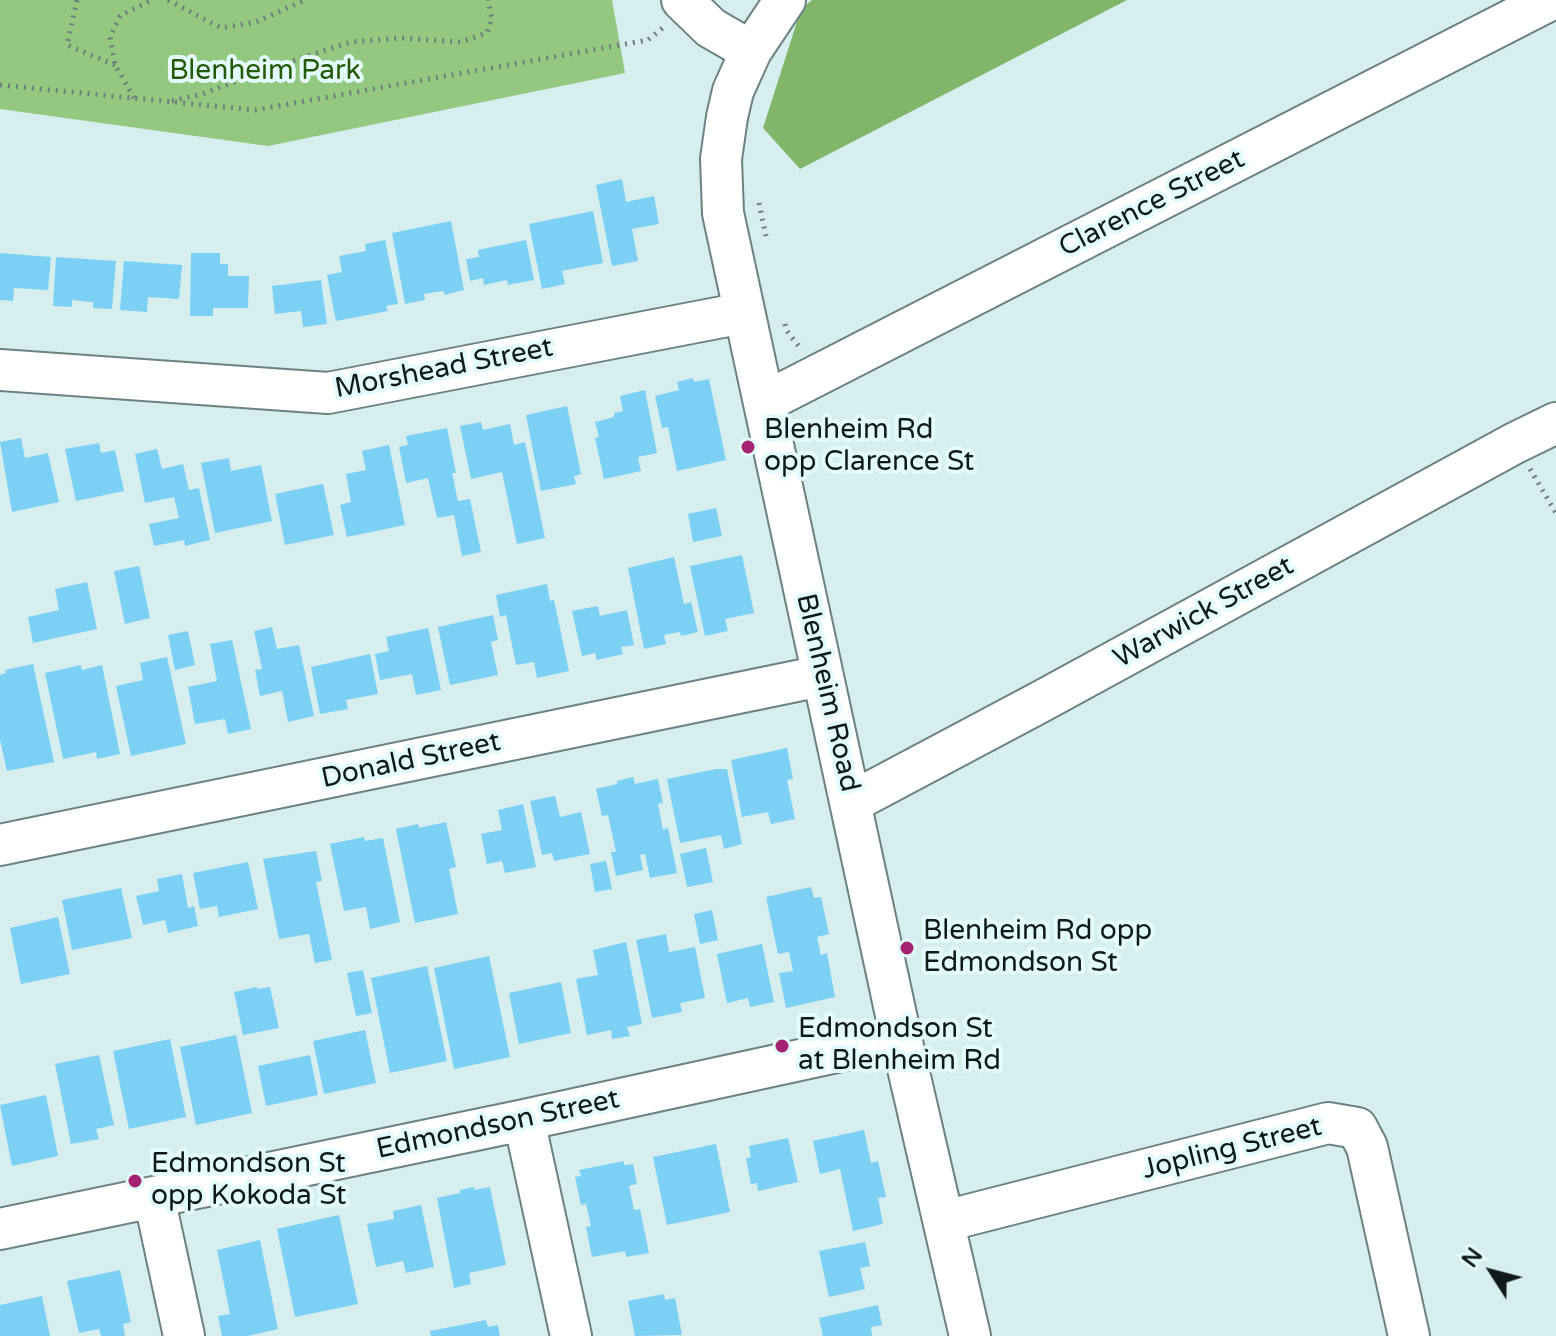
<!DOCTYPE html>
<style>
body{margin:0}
#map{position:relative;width:1556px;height:1336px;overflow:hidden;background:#d6eeee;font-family:"Varela Round",sans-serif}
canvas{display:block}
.north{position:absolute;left:1452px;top:1232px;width:80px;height:80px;-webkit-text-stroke:6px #e3fbfc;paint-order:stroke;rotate:306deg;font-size:22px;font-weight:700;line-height:32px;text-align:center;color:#101919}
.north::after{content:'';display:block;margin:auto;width:28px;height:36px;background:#101919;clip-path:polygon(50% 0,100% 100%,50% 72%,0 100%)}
</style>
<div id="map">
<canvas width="1556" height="1336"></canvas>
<div class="north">N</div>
</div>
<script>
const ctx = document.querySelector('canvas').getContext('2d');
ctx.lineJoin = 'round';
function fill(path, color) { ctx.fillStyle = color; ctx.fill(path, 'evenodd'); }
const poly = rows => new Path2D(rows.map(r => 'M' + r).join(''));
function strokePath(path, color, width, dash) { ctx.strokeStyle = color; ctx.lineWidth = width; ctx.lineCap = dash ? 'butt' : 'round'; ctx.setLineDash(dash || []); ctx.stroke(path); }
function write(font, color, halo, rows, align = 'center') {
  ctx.font = font + ' "Varela Round",sans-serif'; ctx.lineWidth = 8; ctx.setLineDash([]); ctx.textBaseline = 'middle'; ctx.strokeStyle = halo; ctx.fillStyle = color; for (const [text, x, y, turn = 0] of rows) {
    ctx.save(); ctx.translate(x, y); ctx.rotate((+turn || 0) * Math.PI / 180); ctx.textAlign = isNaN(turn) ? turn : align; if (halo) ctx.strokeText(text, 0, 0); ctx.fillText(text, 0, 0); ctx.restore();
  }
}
const green = poly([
 [0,0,612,0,625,73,268,146,0,109]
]);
const forest = poly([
 [812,0,1127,0,800,169,763,128,801,9]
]);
const building = poly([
 [622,179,626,202,654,196,659,224,632,229,638,261,612,266,596,185],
 [593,211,603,263,562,271,565,284,542,289,529,224],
 [451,221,464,290,444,295,444,291,424,294,425,300,405,304,392,233],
 [385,240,398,304,386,306,388,311,336,321,327,275,342,272,339,256,366,251,365,244],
 [526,240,534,280,508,285,507,280,484,285,483,278,470,281,466,259,479,257,478,250],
 [0,253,51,257,48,290,14,288,13,301,0,300],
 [191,253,220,253,220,264,228,264,228,276,249,276,248,308,213,308,213,316,190,316],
 [56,257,116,261,112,309,93,308,93,302,72,300,72,307,53,306],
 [124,261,182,265,179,299,148,297,147,312,120,310],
 [321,280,327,324,303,327,301,311,275,314,272,286],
 [693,378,694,382,709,379,726,460,677,471,668,427,662,428,655,396,679,390,677,382],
 [645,390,657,453,638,457,641,471,604,479,595,438,599,437,595,422,614,417,614,413,623,411,620,396],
 [567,406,581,474,574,476,576,484,541,491,526,415],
 [481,422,483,430,510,424,514,445,525,442,545,538,517,544,502,472,471,479,460,426],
 [447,428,456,473,452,473,458,501,470,499,481,552,462,556,454,515,437,518,428,478,406,483,399,447,408,445,406,436],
 [21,438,25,458,48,453,59,502,12,512,0,442],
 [99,443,101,453,115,450,124,491,76,501,65,449],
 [389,445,405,525,347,537,340,505,351,502,346,474,366,470,362,451],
 [157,449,162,469,183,464,189,490,199,488,210,540,185,546,184,540,154,546,149,524,179,518,174,497,145,503,135,454],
 [229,458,231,471,261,465,272,521,215,533,201,463],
 [323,484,334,535,285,545,275,494],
 [716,508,722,536,693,542,688,514],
 [742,555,754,613,725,619,728,631,705,636,690,566],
 [674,557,684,604,691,602,698,632,681,636,680,632,664,635,666,644,644,649,628,568],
 [139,566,150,618,125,624,114,571],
 [87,582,97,629,33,643,28,617,59,610,55,589],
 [547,584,550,601,554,600,569,671,537,678,534,662,516,665,506,615,500,617,496,595],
 [598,606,600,616,627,610,634,645,621,647,623,654,597,660,595,653,582,656,572,611],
 [493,615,498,640,491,642,498,675,450,685,438,627],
 [272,627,277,649,299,645,314,716,288,722,282,691,260,696,255,670,262,669,254,631],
 [428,628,441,690,416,695,412,674,380,680,375,654,389,651,386,637],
 [188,631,195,665,175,670,168,635],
 [232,640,251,729,228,734,225,719,195,724,188,687,217,681,210,644],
 [370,654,378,694,346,700,348,709,320,714,311,667],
 [167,657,186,744,131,756,116,686,143,680,140,663],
 [33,664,54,762,7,771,0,740,0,675,6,673,5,670],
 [81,665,82,670,102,665,120,754,97,759,96,752,63,759,45,673],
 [787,748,793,779,787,780,795,819,771,824,768,812,742,817,731,760],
 [716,769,727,769,742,844,724,849,721,835,680,843,667,779],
 [633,777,635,784,658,779,663,803,658,804,663,830,668,828,677,873,650,878,645,854,640,855,643,870,616,876,611,852,616,852,608,815,602,816,596,789,617,784,617,781],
 [555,796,560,817,581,812,590,854,554,861,552,853,542,855,530,801],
 [523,804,536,867,505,873,502,861,487,864,481,834,502,830,498,810],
 [446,822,456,867,449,869,458,914,415,923,396,829,418,824,419,828],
 [364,837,365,841,383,838,400,922,370,929,366,907,344,911,330,844],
 [706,848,713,882,687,887,680,854],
 [316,851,322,881,316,882,332,960,315,963,309,934,279,939,263,859],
 [606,861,612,889,595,892,590,864],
 [248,862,258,909,219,917,217,906,200,909,193,873],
 [182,874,188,908,194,906,198,926,168,933,165,920,143,925,136,896,159,891,157,879],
 [811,887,814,898,821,897,829,934,817,937,821,955,827,953,835,997,786,1008,779,973,793,971,789,952,778,954,766,897],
 [121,888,132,938,72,950,62,900],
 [712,910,718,940,700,944,694,914],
 [58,917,70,974,21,984,10,928],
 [666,934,669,952,695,947,705,998,680,1003,682,1012,652,1018,636,940],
 [626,942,642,1024,627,1027,630,1036,612,1039,611,1030,587,1035,576,979,598,975,593,950],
 [762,944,774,1002,750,1007,748,998,727,1003,717,954],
 [489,956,510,1057,454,1069,434,968],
 [427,966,447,1061,390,1073,371,978],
 [363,970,372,1013,356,1016,347,973],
 [561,982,571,1033,519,1044,509,993],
 [257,987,257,989,270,987,279,1028,243,1035,234,992],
 [365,1030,376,1083,324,1094,313,1041],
 [236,1035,252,1113,196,1125,180,1047],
 [170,1039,186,1117,129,1129,113,1051],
 [99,1055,114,1125,96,1129,99,1139,71,1144,55,1064],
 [310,1055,318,1095,266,1106,258,1066],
 [46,1095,58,1156,12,1166,0,1105],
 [864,1130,871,1163,878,1161,886,1197,878,1198,883,1224,853,1231,840,1169,820,1174,813,1141],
 [788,1138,798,1182,758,1191,757,1183,751,1184,746,1159,751,1157,749,1146],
 [716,1144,730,1212,667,1225,653,1157],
 [624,1161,624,1165,633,1164,637,1184,629,1186,634,1210,640,1209,649,1253,626,1257,625,1251,592,1257,586,1227,591,1226,586,1204,581,1205,575,1177,581,1176,579,1170],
 [474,1187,474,1190,490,1187,506,1265,469,1273,471,1284,454,1288,437,1198,460,1193,460,1190],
 [421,1205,434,1267,406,1273,403,1261,376,1267,367,1224,394,1219,393,1211],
 [339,1215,358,1304,295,1317,277,1229],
 [260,1240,278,1329,248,1336,222,1336,218,1316,230,1314,217,1250],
 [865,1242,870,1266,860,1268,865,1289,829,1297,819,1251],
 [120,1270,131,1322,123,1324,125,1336,101,1336,99,1329,79,1333,67,1281],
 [664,1294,665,1300,675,1298,682,1335,635,1336,628,1301],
 [42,1296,50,1336,0,1336,0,1305],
 [878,1305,882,1325,871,1327,872,1336,823,1336,819,1318],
 [486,1320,488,1327,498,1325,500,1336,431,1336,430,1331]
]);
const path = poly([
 [77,0,67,45,115,65],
 [168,0,221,28,256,22,305,0],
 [0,85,255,110,648,40,665,26],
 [134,98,115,65,110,37,120,16,151,0],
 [172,101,202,94,271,68,351,42,401,38,461,42,487,33,492,19,488,0],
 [759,203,766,236],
 [785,324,786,330,801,349],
 [1530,469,1556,513]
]);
const minor = poly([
 [682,0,711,28,751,51],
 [785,0,751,51,733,91,727,117,721,159,723,213,901,1038,970,1336],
 [0,370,328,393,743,313],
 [765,402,1550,0],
 [852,802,1042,701,1515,443,1556,423],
 [0,845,821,676],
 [524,1120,571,1336],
 [154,1197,184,1336],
 [945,1221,1328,1123,1357,1128,1367,1147,1409,1336],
 [0,1229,524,1120,901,1038]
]);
const markers = [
 [748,447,8,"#a52371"],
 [907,948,8,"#a52371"],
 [782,1046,8,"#a52371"],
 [135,1181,8,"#a52371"]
];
const parkNames = [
 ["Blenheim Park",265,72]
];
const streetNames = [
 ["Clarence Street",1152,204,-27],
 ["Morshead Street",444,369,-11],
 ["Warwick Street",1204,613,-29],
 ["Blenheim Road",827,693,77],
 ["Donald Street",411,761,-12],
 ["Edmondson Street",498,1125,-12],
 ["Jopling Street",1232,1149,-14]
];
const poiNames = [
 ["Blenheim Rd",764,431],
 ["opp Clarence St",764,463],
 ["Blenheim Rd opp",923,932],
 ["Edmondson St",923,964],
 ["Edmondson St",798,1030],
 ["at Blenheim Rd",798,1062],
 ["Edmondson St",151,1165],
 ["opp Kokoda St",151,1197]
];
fill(green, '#94c77f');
fill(forest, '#81b66a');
fill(building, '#7cd0f4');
strokePath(minor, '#6c8282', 44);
strokePath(path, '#6f7f7f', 5, [2, 6]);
strokePath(minor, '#fff', 40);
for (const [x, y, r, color] of markers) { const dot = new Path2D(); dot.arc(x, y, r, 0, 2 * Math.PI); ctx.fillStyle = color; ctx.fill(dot); strokePath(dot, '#e3fbfc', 3); }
write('28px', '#275806', '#e3fbfc', parkNames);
write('28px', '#101919', '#e3fbfc', streetNames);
write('28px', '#101919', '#e3fbfc', poiNames, 'left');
</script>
